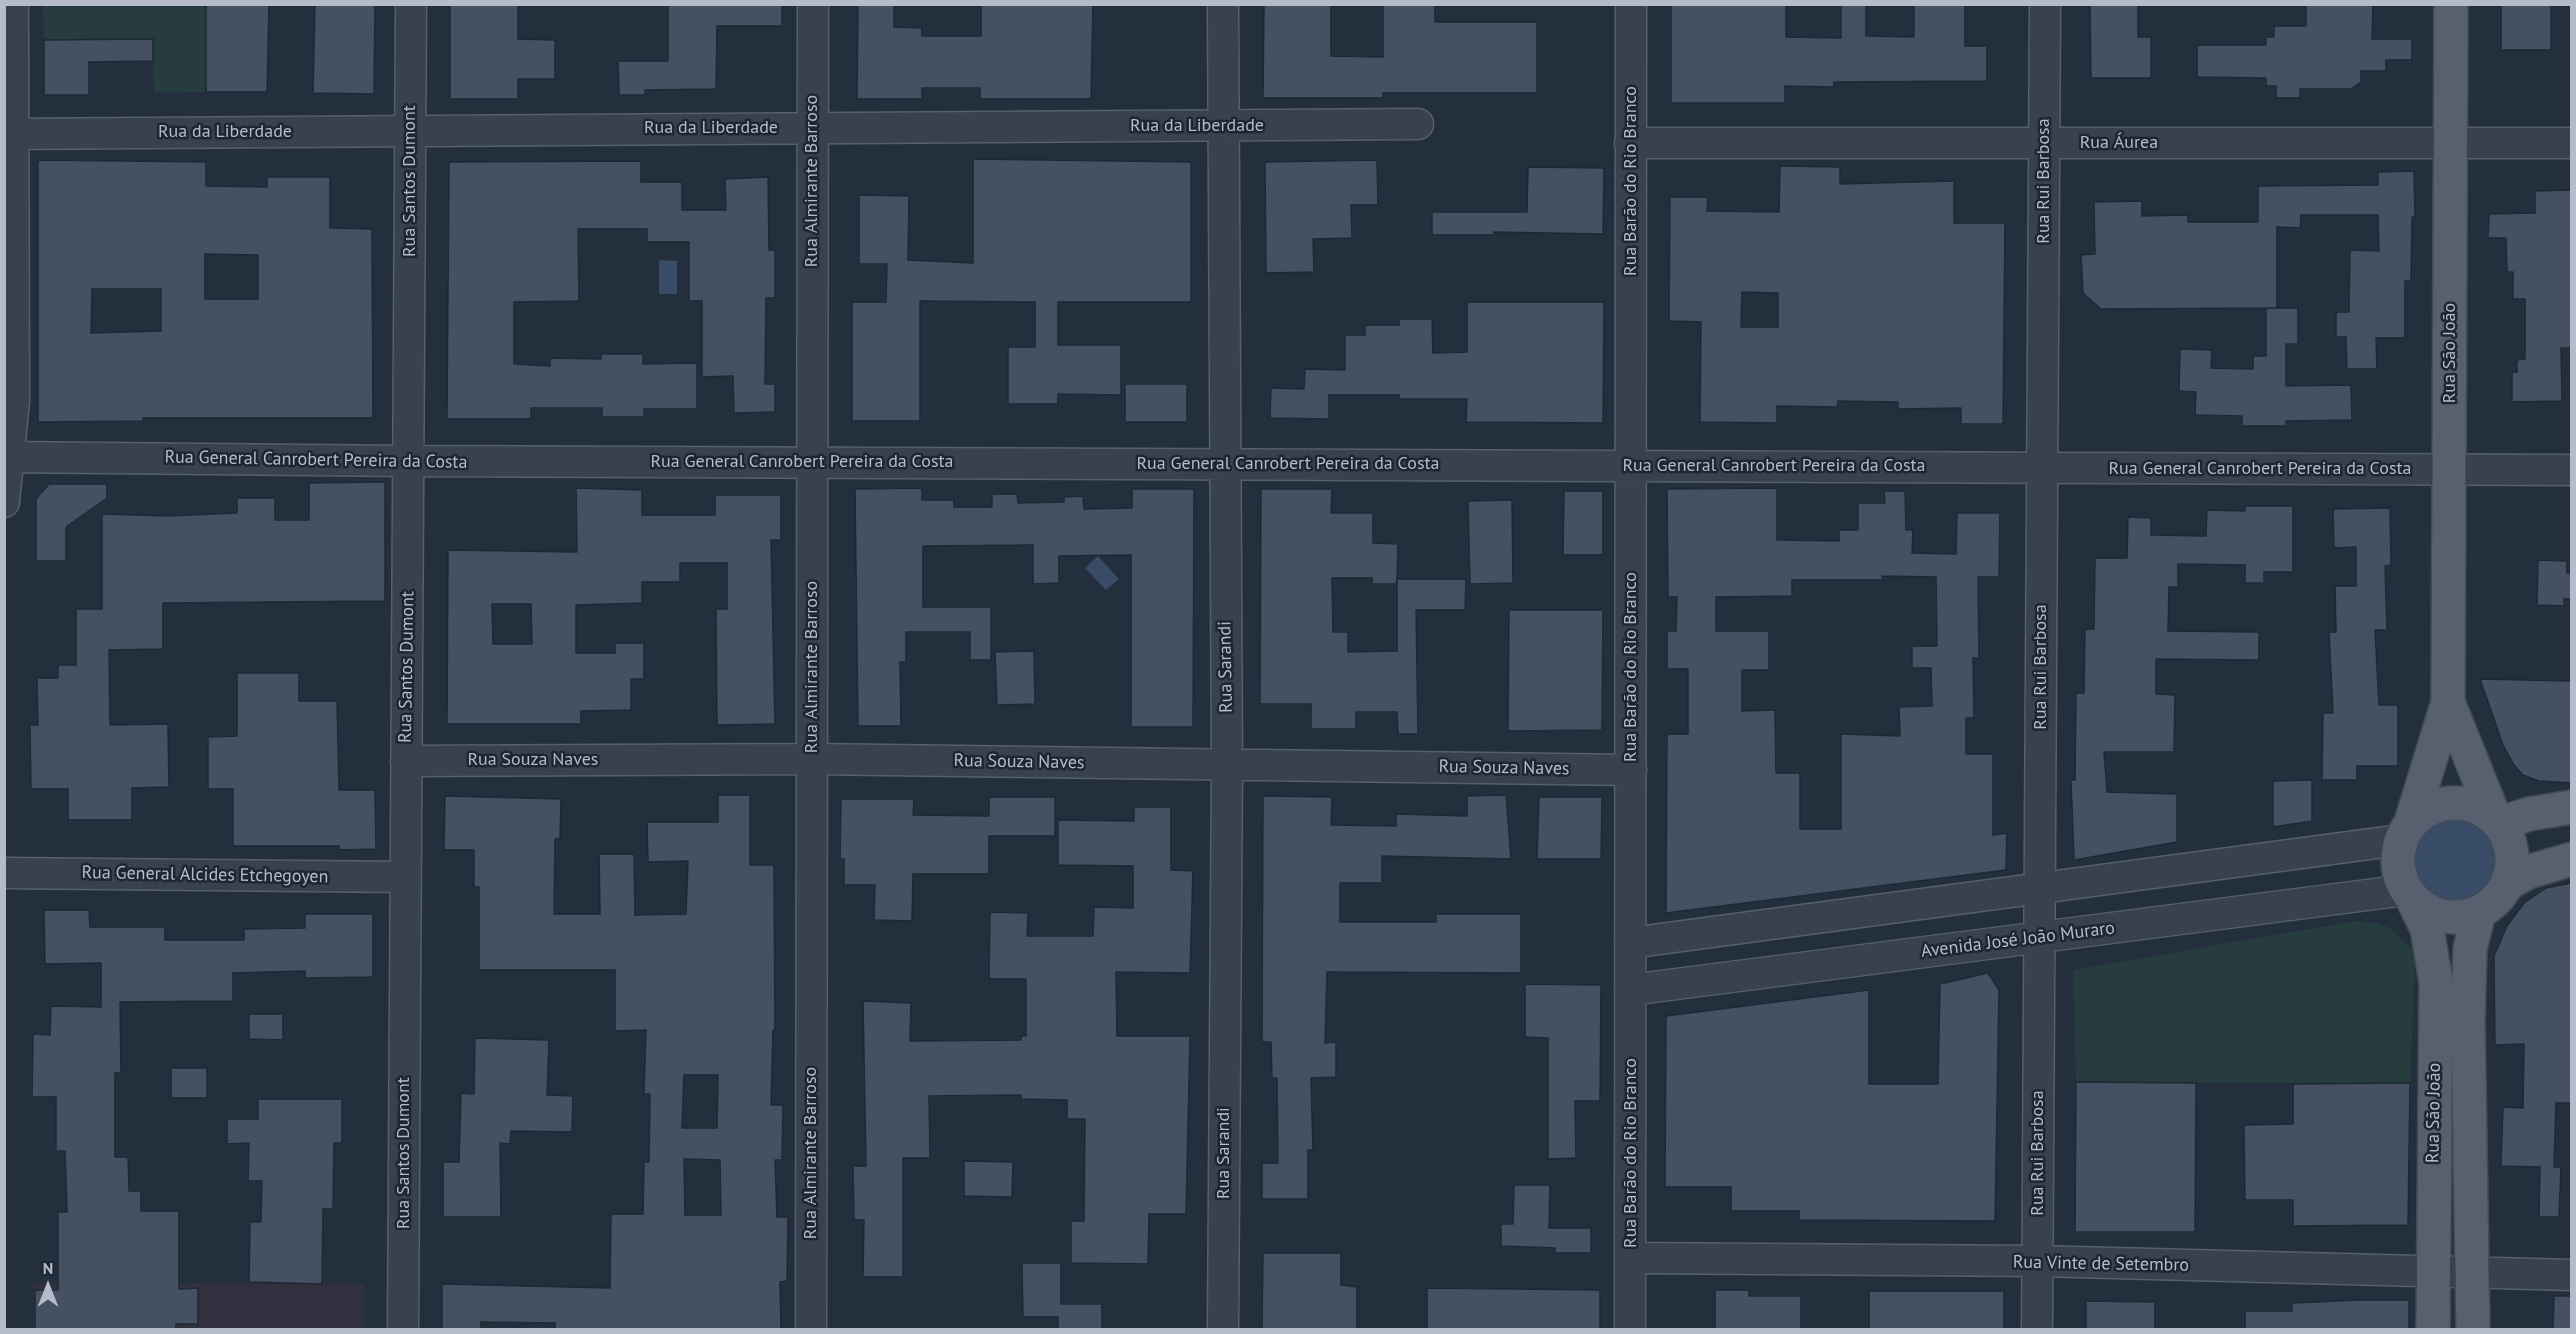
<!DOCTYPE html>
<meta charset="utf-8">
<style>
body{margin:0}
#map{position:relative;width:2576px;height:1334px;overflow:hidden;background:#242f3e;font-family:"PT Sans",sans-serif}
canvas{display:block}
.frame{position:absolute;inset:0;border:6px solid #b4bcc9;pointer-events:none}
.north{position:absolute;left:18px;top:1256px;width:60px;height:60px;-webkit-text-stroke:4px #1d2633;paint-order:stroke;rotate:0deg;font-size:16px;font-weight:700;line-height:24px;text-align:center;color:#b4bcc9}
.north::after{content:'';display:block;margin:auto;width:21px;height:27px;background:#b4bcc9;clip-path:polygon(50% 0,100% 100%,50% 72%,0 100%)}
</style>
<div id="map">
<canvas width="2576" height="1334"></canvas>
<div class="frame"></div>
<div class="north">N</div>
</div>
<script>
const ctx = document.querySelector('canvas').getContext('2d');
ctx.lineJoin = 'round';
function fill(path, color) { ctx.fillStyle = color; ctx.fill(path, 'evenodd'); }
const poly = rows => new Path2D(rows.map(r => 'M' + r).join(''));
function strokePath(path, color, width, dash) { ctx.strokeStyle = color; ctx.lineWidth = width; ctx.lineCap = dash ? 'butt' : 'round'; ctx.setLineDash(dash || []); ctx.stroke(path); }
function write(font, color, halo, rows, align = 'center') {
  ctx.font = font + ' "PT Sans",sans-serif'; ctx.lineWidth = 5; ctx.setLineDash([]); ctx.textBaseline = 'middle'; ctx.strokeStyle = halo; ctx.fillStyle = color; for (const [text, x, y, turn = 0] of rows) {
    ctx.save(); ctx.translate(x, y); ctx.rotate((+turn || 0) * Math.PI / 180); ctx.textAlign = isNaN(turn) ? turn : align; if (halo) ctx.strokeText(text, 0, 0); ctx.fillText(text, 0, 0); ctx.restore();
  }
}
const medical = poly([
 [33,1283,364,1284,364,1329,33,1330]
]);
const green = poly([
 [43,5,206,5,206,92,154,93,153,39,44,40],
 [2355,921,2376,923,2390,928,2411,948,2415,963,2410,1083,2076,1082,2073,970]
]);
const water = poly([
 [659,260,677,261,677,294,659,294],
 [1098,556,1119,579,1106,590,1085,568],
 '2409 856a44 44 0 1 1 88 0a44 44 0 1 1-88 0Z'
]);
const building = poly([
 [206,4,269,4,267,92,206,92,206,4],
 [315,4,375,4,374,94,313,93,315,4],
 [450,4,518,4,518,39,555,40,555,79,518,79,518,99,450,99,450,4],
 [668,4,782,4,782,26,717,26,716,89,645,90,645,95,619,95,618,61,668,61,668,4],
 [858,4,894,4,894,27,922,28,922,36,981,36,981,4,1093,4,1091,99,980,99,980,88,922,88,922,99,857,99,858,4],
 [1264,4,1331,4,1331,56,1383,57,1383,4,1435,4,1435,22,1537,22,1537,93,1383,93,1383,98,1263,98,1264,4],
 [1671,4,1786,4,1786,37,1841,38,1841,4,1866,4,1866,36,1914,37,1914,4,1965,4,1965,46,1987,46,1987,81,1834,82,1834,87,1785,86,1785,103,1671,103,1671,4],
 [2090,4,2138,4,2138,37,2151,37,2151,78,2091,78,2090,4],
 [2306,4,2373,4,2372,39,2412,39,2412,60,2386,60,2386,71,2361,71,2361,82,2351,89,2300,89,2300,98,2276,98,2276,86,2266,86,2266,78,2197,77,2197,45,2266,45,2266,37,2274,37,2274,26,2306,26,2306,4],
 [2501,5,2551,5,2551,50,2501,50,2501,5],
 [153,39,153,61,89,62,89,95,44,95,44,40,153,39],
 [973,159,1191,162,1191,302,1058,302,1058,345,1121,345,1121,395,1058,394,1058,404,1008,404,1008,347,1035,347,1035,302,920,301,920,421,852,421,852,302,886,302,887,264,859,264,859,195,909,196,908,260,973,263,973,159],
 [38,160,206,162,206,186,267,187,267,177,330,177,330,228,372,229,373,418,143,418,143,421,38,422,38,160],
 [205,254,258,255,258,299,205,299,205,254],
 [92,289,161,289,161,331,91,333,92,289],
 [1377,160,1378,205,1351,205,1352,238,1313,239,1314,272,1266,273,1265,162,1377,160],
 [641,161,641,182,682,182,682,210,726,210,725,179,768,177,769,250,775,250,775,298,766,298,765,384,775,384,775,412,734,413,733,376,702,377,702,301,689,301,689,242,647,242,647,229,578,229,579,301,514,302,514,364,550,366,550,358,601,359,601,354,643,354,643,364,697,363,697,409,644,409,644,417,602,417,602,408,531,408,531,419,447,419,449,162,641,161],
 [1780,166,1840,167,1840,184,1954,181,1954,223,2005,223,2003,424,1961,424,1961,408,1898,409,1898,402,1838,401,1837,407,1777,406,1777,423,1700,422,1701,322,1669,321,1670,197,1708,197,1707,211,1779,212,1780,166],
 [1742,292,1778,293,1778,327,1741,327,1742,292],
 [1528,167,1604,168,1603,234,1494,232,1494,235,1432,235,1432,212,1527,212,1528,167],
 [2414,171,2415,217,2412,217,2411,281,2405,281,2405,338,2376,338,2377,369,2347,369,2346,337,2336,337,2336,312,2349,312,2350,250,2379,251,2378,215,2301,215,2300,228,2277,227,2277,308,2101,309,2083,293,2081,255,2095,254,2094,202,2142,201,2142,216,2188,215,2188,222,2258,222,2258,186,2378,185,2378,172,2414,171],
 [2571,190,2571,348,2561,348,2562,401,2512,402,2512,372,2517,372,2517,360,2525,359,2525,299,2513,299,2513,272,2507,272,2506,238,2488,238,2489,214,2535,213,2535,191,2571,190],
 [1467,302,1604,302,1603,423,1466,422,1467,399,1399,399,1399,395,1329,395,1329,419,1270,418,1271,388,1304,389,1305,369,1345,370,1345,335,1365,335,1365,325,1399,325,1399,319,1432,319,1433,353,1467,352,1467,302],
 [2266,308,2298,308,2298,344,2286,344,2286,386,2351,385,2352,420,2286,421,2286,426,2242,426,2242,416,2195,415,2196,392,2179,391,2180,349,2212,350,2211,368,2253,369,2253,356,2266,356,2266,308],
 [1125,384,1187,384,1187,422,1125,422,1125,384],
 [385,482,385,601,163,603,163,649,109,650,110,725,168,724,169,787,132,788,132,820,68,820,68,789,31,789,30,725,38,725,37,678,58,678,58,665,76,665,76,609,102,609,102,514,169,516,237,513,237,498,275,498,275,520,309,520,309,483,385,482],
 [49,484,107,484,107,498,66,527,66,561,36,561,36,499,49,484],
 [576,488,642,490,642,515,715,515,715,495,781,495,781,540,771,540,775,724,717,725,716,609,727,609,727,563,680,563,680,582,642,582,642,603,576,605,576,653,615,653,615,643,644,643,644,679,631,679,631,710,581,711,581,724,447,724,448,550,577,552,576,488],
 [492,604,531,604,532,644,493,644,492,604],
 [922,488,922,500,954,500,954,507,992,507,992,494,1017,494,1018,503,1064,502,1064,497,1083,496,1084,509,1132,508,1132,489,1194,489,1193,727,1131,727,1131,555,1059,556,1059,583,1033,584,1033,545,923,546,923,607,991,607,991,660,970,660,970,632,906,632,906,662,900,662,901,726,858,726,855,489,922,488],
 [1777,488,1777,540,1839,541,1839,530,1858,530,1858,503,1885,503,1884,491,1905,491,1906,530,1913,530,1912,553,1956,554,1957,513,2000,513,1999,577,1978,577,1979,658,1973,658,1974,718,1966,718,1966,754,1993,754,1993,835,2007,833,2006,870,1666,913,1667,734,1688,734,1688,669,1667,669,1667,631,1676,631,1677,597,1668,597,1667,489,1777,488],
 [1882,576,1936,577,1937,646,1912,646,1912,668,1931,668,1932,706,1899,707,1900,736,1841,734,1841,829,1800,829,1800,773,1776,773,1775,710,1742,711,1742,670,1769,670,1769,631,1716,631,1716,597,1792,596,1792,580,1883,580,1882,576],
 [1261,489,1332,489,1331,513,1373,513,1373,543,1398,544,1397,579,1466,579,1465,610,1416,610,1418,734,1398,734,1397,712,1356,712,1356,729,1311,729,1311,704,1260,704,1261,489],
 [1332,578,1372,578,1372,584,1396,584,1397,579,1397,651,1348,652,1348,632,1333,632,1332,578],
 [1564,491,1603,491,1603,555,1563,555,1564,491],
 [1512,500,1513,583,1470,584,1468,501,1512,500],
 [2245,506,2293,506,2293,572,2264,572,2264,583,2245,583,2245,565,2178,564,2178,587,2169,587,2168,631,2259,632,2259,660,2156,659,2156,694,2175,695,2174,752,2104,752,2107,792,2177,794,2177,842,2074,860,2071,780,2075,780,2076,693,2084,693,2085,629,2094,629,2095,558,2127,558,2128,517,2151,518,2151,535,2206,536,2207,510,2245,511,2245,506],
 [2390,508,2391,565,2385,566,2387,630,2375,630,2379,705,2398,705,2398,766,2357,766,2357,780,2322,780,2323,713,2333,713,2329,632,2336,632,2335,586,2356,586,2356,547,2334,548,2333,509,2390,508],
 [2538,560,2567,561,2567,573,2571,573,2571,599,2564,599,2564,606,2537,605,2538,560],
 [1509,610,1603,610,1602,730,1508,731,1509,610],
 [1034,651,1035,704,997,705,995,652,1034,651],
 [237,673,299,673,299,701,337,701,339,790,375,790,376,849,339,850,339,846,233,846,233,789,208,789,208,737,237,736,237,673],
 [2480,679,2571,681,2571,783,2539,781,2523,775,2514,765,2503,745,2480,679],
 [2312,780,2312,821,2273,827,2273,781,2312,780],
 [718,795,750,795,750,865,774,865,775,1030,773,1030,771,1105,783,1105,782,1160,775,1160,777,1217,788,1217,787,1281,780,1282,781,1329,555,1329,555,1323,481,1322,481,1329,442,1329,442,1284,610,1288,611,1214,643,1214,644,1162,649,1162,650,1094,644,1094,646,1030,615,1031,615,970,479,970,479,887,474,887,474,850,444,850,445,796,561,799,560,839,555,839,554,914,600,914,599,854,634,854,635,915,686,914,688,861,648,862,647,822,718,822,718,795],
 [684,1075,718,1075,717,1128,682,1128,684,1075],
 [684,1159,720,1160,721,1215,685,1215,684,1159],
 [1506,795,1511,859,1382,856,1382,883,1340,883,1340,922,1436,922,1436,914,1521,914,1521,973,1327,972,1325,1043,1336,1042,1336,1077,1311,1078,1313,1150,1308,1150,1308,1199,1262,1199,1262,1163,1278,1163,1277,1078,1272,1078,1271,1042,1262,1042,1263,796,1332,797,1331,825,1396,826,1396,814,1467,816,1467,796,1506,795],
 [989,797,1055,797,1055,836,989,836,989,874,913,874,912,921,874,920,875,885,844,885,844,859,840,859,841,799,914,799,913,815,989,816,989,797],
 [1539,797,1602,797,1601,859,1537,859,1539,797],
 [1134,807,1171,807,1171,870,1193,871,1190,973,1116,972,1117,1036,1190,1036,1186,1214,1149,1214,1148,1264,1071,1263,1071,1221,1084,1221,1085,1119,1067,1119,1067,1100,1021,1099,1021,1095,929,1096,930,1158,903,1158,903,1277,863,1277,864,1220,854,1220,853,1166,866,1166,863,1001,911,1003,910,1041,1021,1040,1021,1036,1026,1036,1026,979,989,979,990,912,1028,913,1027,936,1093,936,1094,907,1133,908,1133,866,1058,865,1058,820,1134,821,1134,807],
 [2571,883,2571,1103,2556,1103,2554,1167,2561,1167,2559,1217,2539,1217,2540,1167,2501,1166,2503,1107,2523,1108,2524,1044,2495,1045,2494,956,2507,926,2524,903,2546,888,2571,883],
 [44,910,89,910,90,927,165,927,165,940,244,940,244,929,305,928,305,914,373,914,373,977,305,978,305,971,233,973,233,1001,120,1002,121,1073,115,1073,115,1157,128,1157,129,1191,141,1191,141,1211,179,1211,179,1289,198,1288,198,1324,176,1324,176,1329,35,1329,35,1290,58,1290,58,1212,67,1212,65,1151,56,1151,56,1097,32,1097,33,1034,50,1035,51,1006,101,1007,101,963,45,964,44,910],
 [1988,973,1999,990,1995,1221,1799,1220,1799,1211,1731,1211,1731,1187,1665,1187,1666,1016,1869,990,1869,1084,1938,1084,1940,984,1988,973],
 [1525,984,1601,985,1600,1101,1575,1101,1576,1158,1548,1159,1548,1038,1525,1037,1525,984],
 [249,1014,283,1014,283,1040,249,1039,249,1014],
 [475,1038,549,1040,547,1095,573,1096,572,1132,511,1131,510,1144,500,1143,501,1217,443,1217,443,1162,459,1162,461,1093,474,1094,475,1038],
 [171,1068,207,1068,207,1098,171,1098,171,1068],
 [2076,1082,2196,1083,2195,1232,2075,1232,2076,1082],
 [2410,1083,2408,1225,2293,1226,2293,1200,2245,1200,2244,1125,2293,1124,2293,1084,2410,1083],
 [258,1099,342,1099,342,1143,334,1143,333,1209,323,1209,322,1284,249,1282,250,1222,261,1222,262,1181,248,1181,249,1143,227,1144,227,1119,258,1119,258,1099],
 [964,1161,1013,1162,1012,1197,964,1196,964,1161],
 [1514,1185,1550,1185,1549,1228,1591,1228,1591,1253,1555,1253,1555,1248,1501,1246,1501,1224,1513,1224,1514,1185],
 [1263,1253,1341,1253,1341,1285,1357,1287,1357,1329,1262,1329,1263,1253],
 [1022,1263,1061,1263,1061,1304,1102,1304,1102,1329,1058,1329,1058,1317,1023,1317,1022,1263],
 [1427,1288,1600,1290,1600,1329,1427,1329,1427,1288],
 [1715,1290,1749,1290,1749,1296,1801,1296,1801,1329,1715,1329,1715,1290],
 [1869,1291,2004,1291,2004,1329,1869,1329,1869,1291],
 [2554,1296,2571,1296,2571,1329,2553,1329,2554,1296],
 [2360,1300,2409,1300,2409,1329,2245,1329,2245,1311,2292,1311,2292,1303,2360,1300],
 [2086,1301,2155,1302,2155,1329,2086,1329,2086,1301]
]);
const minor = poly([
 [4,134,1418,124],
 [1630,143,2572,143],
 [4,457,409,461,2572,470],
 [4,502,14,401,13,4],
 [406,761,811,759,1631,770],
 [4,873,405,877],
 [1630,943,2400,840],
 [1630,990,2406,890],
 [1631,1258,2037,1261,2572,1275],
 [403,1330,411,4],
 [811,1330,813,4],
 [1223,1330,1227,765,1223,4],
 [1630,1330,1631,4],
 [2037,1330,2045,4]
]);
const major = poly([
 [2448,702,2495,819],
 '2398 860a57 57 0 1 1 114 0a57 57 0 1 1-114 0Z',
 [2411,822,2448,702,2451,4],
 [2499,824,2529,814,2572,807],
 [2507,884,2528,872,2572,859],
 [2413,900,2427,929,2436,982,2433,1330],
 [2473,1330,2468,1019,2470,949,2479,912]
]);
const streetNames = [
 ["Rua da Liberdade",1197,126],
 ["Rua da Liberdade",711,128],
 ["Rua da Liberdade",225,132],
 ["Rua Áurea",2119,143],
 ["Rua Santos Dumont",410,181,-90],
 ["Rua Almirante Barroso",812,181,-90],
 ["Rua Barão do Rio Branco",1631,181,-90],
 ["Rua Rui Barbosa",2044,181,-90],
 ["Rua São João",2450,353,-90],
 ["Rua General Canrobert Pereira da Costa",316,460,1],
 ["Rua General Canrobert Pereira da Costa",802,462],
 ["Rua General Canrobert Pereira da Costa",1288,464],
 ["Rua General Canrobert Pereira da Costa",1774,466],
 ["Rua General Canrobert Pereira da Costa",2260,469],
 ["Rua Santos Dumont",407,667,-89],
 ["Rua Almirante Barroso",812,667,-90],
 ["Rua Sarandi",1226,667,-91],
 ["Rua Barão do Rio Branco",1631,667,-90],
 ["Rua Rui Barbosa",2041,667,-90],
 ["Rua Souza Naves",533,760],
 ["Rua Souza Naves",1019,762,1],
 ["Rua Souza Naves",1504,768,1],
 ["Rua General Alcides Etchegoyen",205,875,1],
 ["Avenida José João Muraro",2018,940,-7],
 ["Rua São João",2434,1113,-89],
 ["Rua Santos Dumont",404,1153,-90],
 ["Rua Almirante Barroso",811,1153,-90],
 ["Rua Sarandi",1224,1153,-90],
 ["Rua Barão do Rio Branco",1631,1153,-90],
 ["Rua Rui Barbosa",2038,1153,-90],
 ["Rua Vinte de Setembro",2101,1264,1]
];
fill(medical, '#32303f');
fill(green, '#263c3f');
fill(water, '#394c67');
fill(building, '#455162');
strokePath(building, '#1f2835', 1.5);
strokePath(minor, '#565f6c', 33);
strokePath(major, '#414a57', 36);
strokePath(minor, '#38414e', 30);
strokePath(major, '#56606e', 33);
write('18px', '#b4bcc9', '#1d2633', streetNames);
</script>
